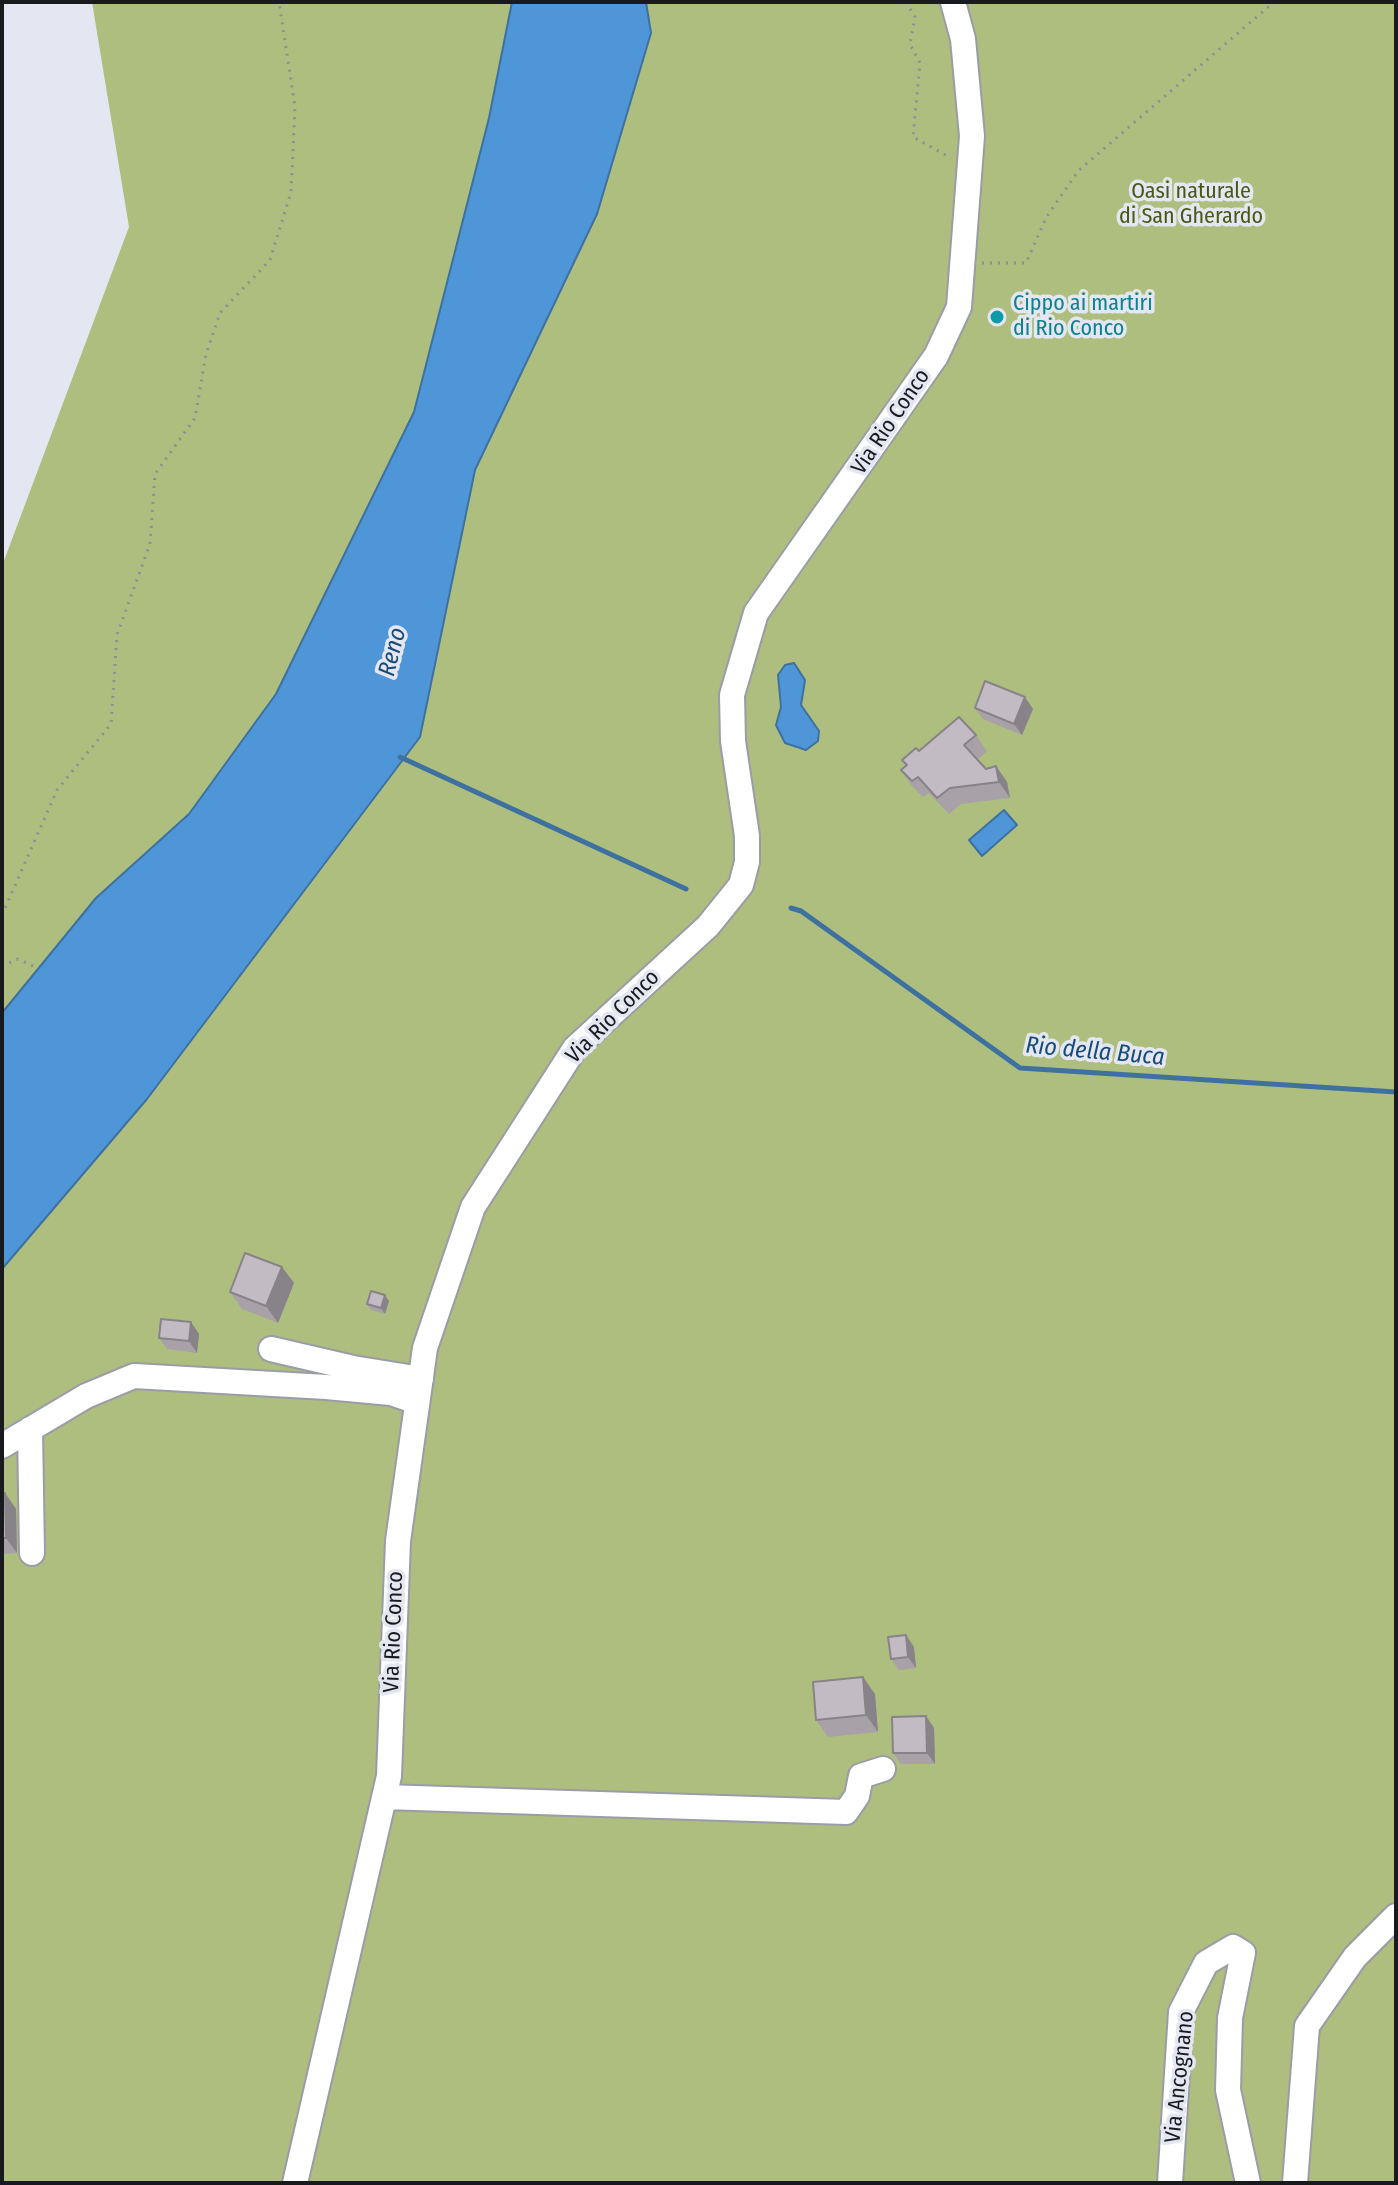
<!DOCTYPE html>
<style>
body{margin:0}
#map{position:relative;width:1398px;height:2185px;overflow:hidden;background:#e4e7f2;font-family:"Fira Sans Condensed",sans-serif}
canvas{display:block}
.frame{position:absolute;inset:0;border:4px solid #191a1e;pointer-events:none}
</style>
<div id="map">
<canvas width="1398" height="2185"></canvas>
<div class="frame"></div>
</div>
<script>
const ctx = document.querySelector('canvas').getContext('2d');
ctx.lineJoin = 'round';
function fill(path, color) { ctx.fillStyle = color; ctx.fill(path, 'evenodd'); }
const poly = rows => new Path2D(rows.map(r => 'M' + r).join(''));
function strokePath(path, color, width, dash) { ctx.strokeStyle = color; ctx.lineWidth = width; ctx.lineCap = dash ? 'butt' : 'round'; ctx.setLineDash(dash || []); ctx.stroke(path); }
function write(font, color, halo, rows, align = 'center') {
  ctx.font = font + ' "Fira Sans Condensed",sans-serif'; ctx.lineWidth = 7; ctx.setLineDash([]); ctx.textBaseline = 'middle'; ctx.strokeStyle = halo; ctx.fillStyle = color; for (const [text, x, y, turn = 0] of rows) {
    ctx.save(); ctx.translate(x, y); ctx.rotate((+turn || 0) * Math.PI / 180); ctx.textAlign = isNaN(turn) ? turn : align; if (halo) ctx.strokeText(text, 0, 0); ctx.fillText(text, 0, 0); ctx.restore();
  }
}
const green = poly([
 [92,2,1396,2,1396,2183,2,2183,2,566,129,227]
]);
const water = poly([
 [512,2,646,2,651,33,597,214,475,470,420,737,147,1099,2,1269,2,1013,96,898,189,814,276,694,414,412,489,118,512,2],
 [794,663,805,680,801,705,819,731,818,741,806,750,785,743,776,725,781,707,778,675,785,665,794,663],
 [1004,810,1017,825,982,856,969,840,1004,810]
]);
const stream = poly([
 [400,757,686,889],
 [791,908,801,911,1020,1068,1396,1092]
]);
const path = poly([
 [906,2,915,17,910,44,920,63,913,137,951,158],
 [982,263,1026,263,1046,218,1078,171,1274,2],
 [2,915,57,790,111,724,117,635,150,544,155,474,195,418,206,354,220,313,270,260,291,192,295,107,279,2],
 [2,966,17,959,38,968]
]);
const minor = poly([
 [271,1349,353,1368,421,1379],
 [30,1429,32,1553],
 [2,1446,86,1396,134,1376,326,1387,391,1393,417,1402],
 [384,1797,846,1812,857,1796,861,1776,883,1769],
 [295,2183,389,1776,398,1541,425,1348,473,1207,575,1048,708,926,741,885,747,862,747,836,733,741,732,695,756,613,936,356,959,307,972,136,963,39,953,2],
 [1170,2183,1181,2012,1206,1963,1233,1947,1243,1953,1230,2018,1228,2090,1248,2183],
 [1295,2183,1307,2026,1355,1957,1396,1916]
]);
const wall = poly([
 [975,708,1033,709,1022,735,983,719],
 [976,735,987,751,977,760,986,769,996,766,1007,782,1010,798,961,804,949,814,929,793,923,797,912,786,901,770,906,766,902,760,919,751],
 [282,1267,294,1283,278,1323,242,1309,230,1292],
 [389,1301,385,1314,371,1310,367,1304],
 [199,1334,197,1353,167,1349,159,1338],
 [2,1493,5,1493,16,1509,17,1553,2,1554],
 [914,1647,916,1668,899,1670,891,1659],
 [875,1694,878,1732,828,1737,816,1720],
 [926,1716,934,1728,935,1764,901,1764,893,1753]
]);
const shadedWall = poly([
 [1025,697,1033,709,1022,735,1014,724],
 [996,766,1007,782,1010,798,999,782],
 [282,1267,294,1283,278,1323,266,1306],
 [385,1295,389,1301,385,1314,381,1308],
 [191,1322,199,1334,197,1353,189,1341],
 [5,1493,16,1509,17,1553,6,1538],
 [906,1635,914,1647,916,1668,908,1657],
 [863,1677,875,1694,878,1732,866,1715],
 [926,1716,934,1728,935,1764,927,1753]
]);
const building = poly([
 [985,681,1025,697,1014,724,975,708,985,681],
 [959,717,976,735,964,745,986,769,996,766,999,782,950,788,937,798,918,777,912,781,901,770,907,765,902,760,916,748,919,751,959,717],
 [245,1253,282,1267,266,1306,230,1292,245,1253],
 [371,1291,385,1295,381,1308,367,1304,371,1291],
 [161,1319,191,1322,189,1341,159,1338,161,1319],
 [2,1493,5,1493,6,1538,2,1538,2,1493],
 [906,1635,908,1657,891,1659,888,1637,906,1635],
 [863,1677,866,1715,816,1720,813,1682,863,1677],
 [926,1716,927,1753,893,1753,892,1717,926,1716]
]);
const markers = [
 [997,317,8,"#0f9aa8"]
];
const parkNames = [
 ["Oasi naturale",1191,192],
 ["di San Gherardo",1191,217]
];
const cultureNames = [
 ["Cippo ai martiri",1013,304],
 ["di Rio Conco",1013,329]
];
const streetNames = [
 ["Via Rio Conco",891,422,-56],
 ["Via Rio Conco",613,1017,-45],
 ["Via Rio Conco",394,1632,-88],
 ["Via Ancognano",1180,2077,-84]
];
const waterNames = [
 ["Reno",393,652,-76],
 ["Rio della Buca",1095,1052,5]
];
fill(green, '#aebe7e');
fill(water, '#4e96d8');
strokePath(water, '#3e71a0', 2);
strokePath(stream, '#3e71a0', 5);
strokePath(minor, '#9a9ca6', 28);
strokePath(path, '#8d8f97', 3, [2, 6]);
strokePath(minor, '#fff', 24);
fill(wall, '#a8a1a8');
fill(shadedWall, '#888388');
fill(building, '#c3bbc3');
strokePath(building, '#888388', 2);
for (const [x, y, r, color] of markers) { const dot = new Path2D(); dot.arc(x, y, r, 0, 2 * Math.PI); ctx.fillStyle = color; ctx.fill(dot); strokePath(dot, '#e4e7f2', 3); }
write('22px', '#4b5814', '#e4e7f2', parkNames);
write('22px', '#0d838f', '#e4e7f2', cultureNames, 'left');
write('22px', '#191a1e', '#e4e7f2', streetNames);
write('italic 24px', '#174b77', '#e4e7f2', waterNames);
</script>
